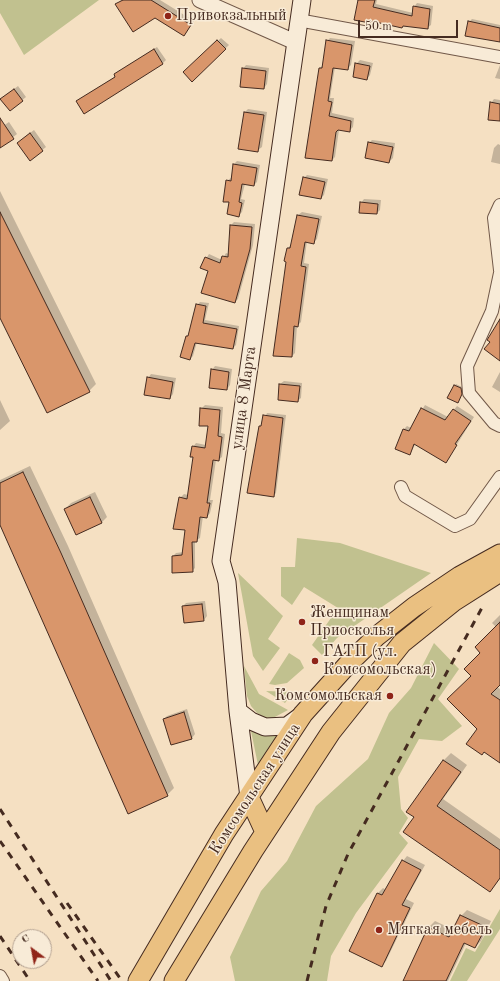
<!DOCTYPE html>
<meta charset="utf-8">
<style>
body{margin:0}
#map{position:relative;width:500px;height:981px;overflow:hidden;background:#f5e0c2;font-family:"Old Standard TT",serif}
canvas{display:block}
.north{position:absolute;left:12px;top:929px;width:40px;height:40px;box-sizing:border-box;background:#f8ebd7;border:1px solid #b09e8e;border-radius:50%;rotate:328deg;font-size:11px;font-weight:700;line-height:16px;text-align:center;color:#452b20}
.north::after{content:'';display:block;margin:auto;width:14px;height:18px;background:#8f2418;clip-path:polygon(50% 0,100% 100%,50% 72%,0 100%)}
.scale{position:absolute;left:358px;top:20px;width:100px;height:18px;box-sizing:border-box;border:2px solid #452b20;border-top:0;padding-left:5px;font-size:12px;line-height:14px;white-space:nowrap;color:#452b20;-webkit-text-stroke:3px #f8ebd7;paint-order:stroke}
</style>
<div id="map">
<canvas width="500" height="981"></canvas>
<div class="north">С</div>
<div class="scale">50 m</div>
</div>
<script>
const ctx = document.querySelector('canvas').getContext('2d');
ctx.lineJoin = 'round';
function fill(path, color) { ctx.fillStyle = color; ctx.fill(path, 'evenodd'); }
const poly = rows => new Path2D(rows.map(r => 'M' + r).join(''));
function strokePath(path, color, width, dash) { ctx.strokeStyle = color; ctx.lineWidth = width; ctx.lineCap = dash ? 'butt' : 'round'; ctx.setLineDash(dash || []); ctx.stroke(path); }
function write(font, color, halo, rows, align = 'center') {
  ctx.font = font + ' "Old Standard TT",serif'; ctx.lineWidth = 3; ctx.setLineDash([]); ctx.textBaseline = 'middle'; ctx.strokeStyle = halo; ctx.fillStyle = color; for (const [text, x, y, turn = 0] of rows) {
    ctx.save(); ctx.translate(x, y); ctx.rotate((+turn || 0) * Math.PI / 180); ctx.textAlign = isNaN(turn) ? turn : align; if (halo) ctx.strokeText(text, 0, 0); ctx.fillText(text, 0, 0); ctx.restore();
  }
}
const green = poly([
 [0,0,99,0,24,55,0,13],
 [297,538,340,543,431,573,337,638,322,655,312,645,338,608,304,587,292,605,281,596,281,567,295,567],
 [238,573,283,616,268,639,280,648,263,671,253,656],
 [434,643,459,669,438,699,462,726,442,741,419,739,398,777,401,809,408,818,399,833,408,843,356,913,331,956,327,981,235,981,230,957,261,891,287,861,316,806,368,759,389,713,411,688],
 [289,653,300,660,304,668,287,683,275,685,269,684],
 [244,666,259,694,288,710,273,718,265,718,257,713,251,706,247,696],
 [266,691,293,692,285,703],
 [251,731,265,735,278,735,258,765],
 [500,909,500,929,467,981,450,981,466,948,475,952]
]);
const shadow = poly([
 [121,0,160,0,194,21,184,35,155,17,117,4],
 [359,0,377,0,376,4,413,13,414,7,417,3,433,6,431,25,427,28,404,25],
 [472,19,500,25,500,41,469,22],
 [221,38,229,45,192,81,184,72],
 [330,38,355,41,351,65,347,69,335,67,330,98,334,98,332,113,354,118,353,127,349,131,339,130,335,157,332,160,320,68,323,65,327,41],
 [157,47,166,60,163,63,77,101,116,76,115,75,118,72],
 [360,60,373,63,370,75,367,79,356,64],
 [246,65,269,68,267,84,264,88,243,69],
 [500,65,500,79,495,78],
 [18,86,26,97,10,110,5,96],
 [494,99,500,100,500,120,491,103],
 [248,109,267,112,262,147,258,150,239,148,245,112],
 [9,122,17,134,2,146,0,143,0,128],
 [34,130,46,147,31,159,22,139],
 [372,140,395,143,393,158,389,162,369,143],
 [498,144,500,145,500,164,491,162,494,148],
 [237,161,260,165,257,182,254,185,245,184,241,199,245,200,242,212,238,216,231,202,227,181,232,177,234,164],
 [307,175,328,179,324,195,321,198,304,178],
 [0,191,96,384,89,391,0,316],
 [364,199,381,200,380,210,377,213,361,203],
 [302,212,322,216,317,239,313,243,307,241,304,263,309,264,301,322,297,326,295,353,292,356,288,248,292,244,298,215],
 [234,222,255,224,253,245,238,299,235,302,209,270,201,267,209,254,222,260,226,253,229,254,231,225],
 [200,302,209,303,205,320,239,326,236,345,233,348,197,342,193,356,190,359,187,336,190,334,197,305],
 [215,366,232,369,230,385,227,389,212,370],
 [500,372,500,392,492,387],
 [151,374,176,378,173,394,170,398,148,378],
 [284,381,302,383,301,398,297,401,279,399,280,384],
 [456,384,462,387,463,392,459,400,455,385],
 [0,400,10,421,0,430],
 [205,405,223,407,221,433,225,434,222,457,218,460,216,460,210,500,213,500,210,513,207,517,203,516,200,538,195,541,195,568,192,571,173,556,176,553,184,552,186,530,180,498,184,494,188,495,194,457,193,447,196,443,206,445,209,425,201,409],
 [425,405,448,417,457,406,474,417,446,462,416,443,410,454,396,448,404,429,407,426,411,428],
 [267,413,286,415,276,493,273,496,260,427],
 [30,466,68,546,174,788,167,795,0,523,0,480],
 [95,492,107,517,102,522,77,534,65,509,71,503],
 [205,601,207,616,204,620,183,606,186,603],
 [500,615,500,684,497,687,500,689,500,762,478,729,472,676,482,653,496,627,492,623],
 [187,709,195,734,192,738,172,744,164,719,167,716],
 [451,753,467,765,443,799,500,839,500,879,490,890,415,817,408,812,444,760],
 [407,856,425,865,406,899,414,903,386,961,381,966,350,950,378,893,383,888,386,890,403,861],
 [467,910,491,921,481,941,475,947,466,943,448,981,404,981,429,927,435,921,454,930,461,916]
]);
const building = poly([
 [123,0,151,0,191,25,184,36,155,18,133,32,115,4,123,0],
 [358,0,375,0,373,7,412,16,413,6,430,9,428,29,403,26,402,28,371,21,370,23,354,20,358,0],
 [468,21,500,28,500,42,465,36,468,21],
 [217,40,226,49,192,82,183,72,217,40],
 [326,40,352,45,348,70,333,68,328,101,332,102,329,116,351,121,350,132,338,130,336,132,332,161,305,158,319,68,322,68,326,40],
 [154,49,163,64,84,114,76,101,115,77,114,74,154,49],
 [355,63,370,66,367,80,353,77,355,63],
 [242,68,266,71,264,89,240,87,242,68],
 [14,89,23,101,10,111,0,99,14,89],
 [490,102,500,104,500,121,488,120,490,102],
 [244,112,264,115,258,152,238,149,244,112],
 [0,118,14,139,0,148,0,118],
 [30,133,43,151,30,161,17,143,30,133],
 [368,142,393,147,389,163,365,158,368,142],
 [233,164,257,168,254,186,242,184,239,202,242,203,239,217,227,214,229,202,223,202,226,180,231,181,233,164],
 [303,177,325,182,321,199,299,195,303,177],
 [360,202,378,204,377,214,359,213,360,202],
 [0,212,90,392,47,413,0,318,0,212],
 [297,215,319,219,314,244,305,242,301,266,306,267,298,327,294,326,292,357,273,356,286,262,284,261,287,248,290,248,297,215],
 [230,225,252,227,250,249,235,303,201,293,208,271,200,268,205,257,220,263,222,256,228,257,230,225],
 [196,304,206,306,203,323,237,329,233,349,195,343,190,360,180,357,186,336,188,336,196,304],
 [500,319,500,361,484,349,490,342,487,340,500,319],
 [211,369,229,372,227,390,209,388,211,369],
 [147,377,173,382,170,399,144,395,147,377],
 [279,384,300,386,298,402,278,400,279,384],
 [454,385,461,388,462,394,458,403,447,398,454,385],
 [200,408,220,410,218,436,222,437,219,461,213,460,207,503,210,503,207,518,200,517,197,542,192,542,193,572,172,573,172,556,182,555,185,530,173,529,179,497,187,499,193,457,190,457,192,446,205,448,208,426,199,426,200,408],
 [421,408,445,420,453,409,471,421,455,444,457,445,446,463,414,444,410,455,395,449,403,429,409,431,421,408],
 [263,415,283,418,274,497,247,493,259,426,261,426,263,415],
 [23,472,61,553,168,796,128,814,0,525,0,483,23,472],
 [90,497,102,523,76,535,64,509,90,497],
 [202,604,204,621,184,623,182,606,202,604],
 [500,622,500,685,491,694,500,700,500,763,484,752,482,755,466,744,477,729,447,699,471,676,464,669,480,653,475,647,500,622],
 [184,712,192,739,171,745,163,719,184,712],
 [443,760,461,772,437,806,500,850,500,878,490,892,403,832,414,817,406,812,443,760],
 [402,860,421,870,402,905,410,908,382,967,349,951,377,893,382,895,402,860],
 [460,915,486,927,475,948,464,943,446,981,403,981,428,927,449,937,460,915]
]);
const minor = poly([
 [298,20,500,57],
 [500,205,494,218,500,270],
 [500,273,492,311,467,366,469,393,494,423,500,426],
 [401,487,405,496,455,526,470,519,500,477],
 [0,976,3,981]
]);
const tertiary = poly([
 [200,0,295,42]
]);
const secondary = poly([
 [238,711,251,721,265,727,287,726,302,715],
 [249,797,238,711,227,582,221,561,302,0]
]);
const primary = poly([
 [249,797,265,832],
 [138,981,224,834,303,714,349,663,377,636,414,607,460,576,500,554],
 [174,981,253,851,331,732,402,643,453,602,500,572]
]);
const rail = poly([
 [0,809,111,981],
 [0,841,98,981],
 [67,903,122,981],
 [0,936,30,981],
 [307,981,326,906,348,854,484,604]
]);
const markers = [
 [168,16,4,"#8f2418"],
 [302,622,4,"#8f2418"],
 [315,661,4,"#8f2418"],
 [390,696,4,"#8f2418"],
 [379,930,4,"#8f2418"]
];
const poiNames = [
 ["Привокзальный",176,16],
 ["Женщинам",310,613],
 ["Приосколья",310,631],
 ["ГАТП (ул.",323,652],
 ["Комсомольская)",323,670],
 ["Комсомольская",382,696,"right"],
 ["Мягкая мебель",387,930]
];
const streetNames = [
 ["улица 8 Марта",244,398,-82],
 ["Комсомольская улица",255,789,-57]
];
fill(green, '#c1c18f');
fill(shadow, '#0003');
fill(building, '#d9966b');
strokePath(building, '#452b20', 1);
strokePath(minor, '#715848', 14);
strokePath(tertiary, '#715848', 17);
strokePath(secondary, '#452b20', 19);
strokePath(primary, '#452b20', 21);
strokePath(minor, '#f8ebd7', 12);
strokePath(tertiary, '#f8ebd7', 15);
strokePath(secondary, '#f8ebd7', 17);
strokePath(primary, '#eac081', 19);
strokePath(rail, '#452b20', 3, [7, 7]);
for (const [x, y, r, color] of markers) { const dot = new Path2D(); dot.arc(x, y, r, 0, 2 * Math.PI); ctx.fillStyle = color; ctx.fill(dot); strokePath(dot, '#f8ebd7', 1.5); }
write('16px', '#452b20', '#f8ebd7', poiNames, 'left');
write('16px', '#452b20', '#f8ebd7', streetNames);
</script>
